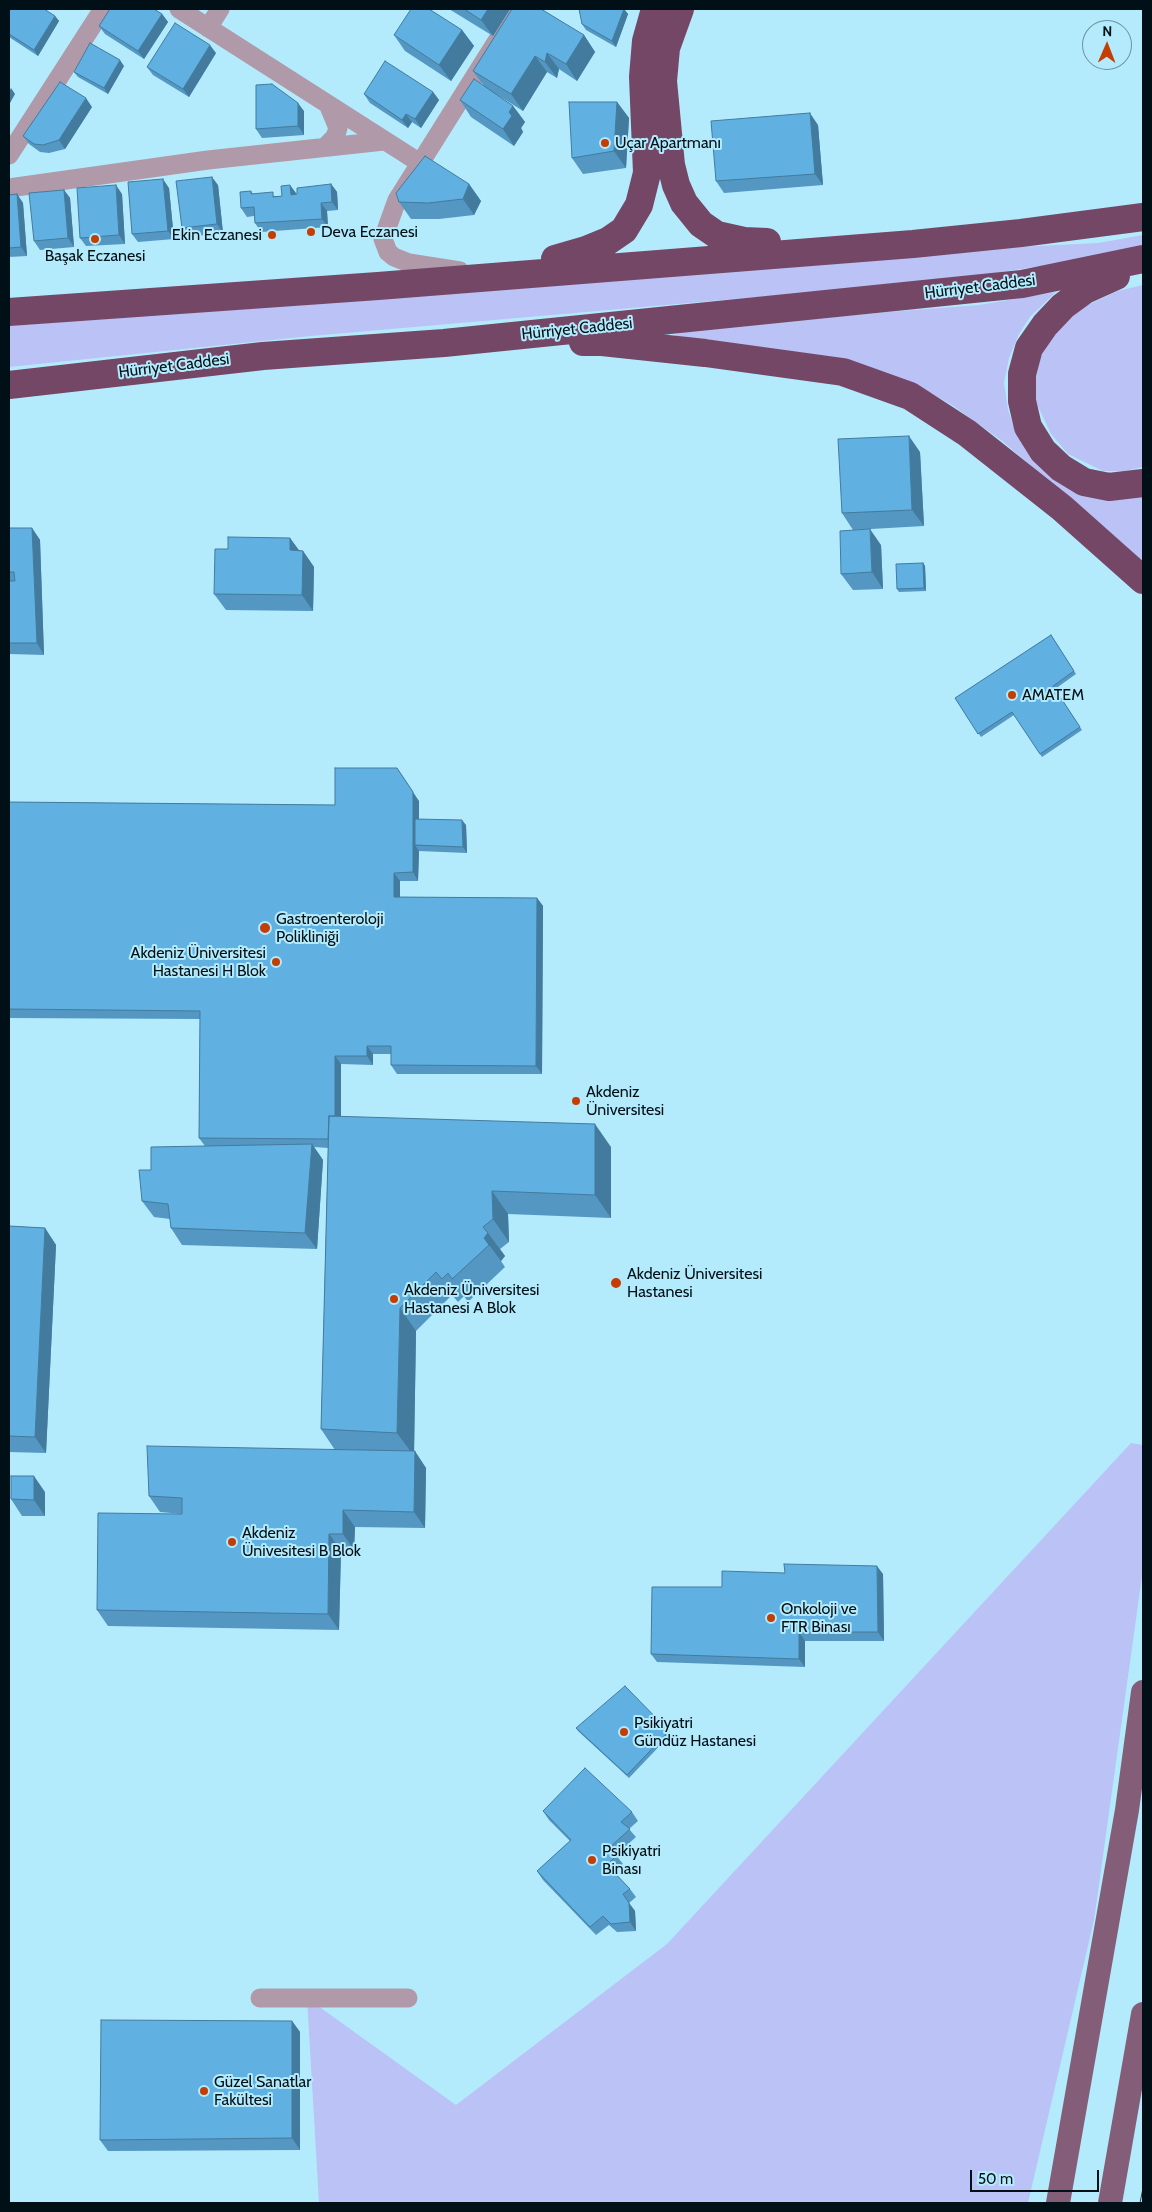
<!DOCTYPE html>
<meta charset="utf-8">
<style>
body{margin:0}
#map{position:relative;width:1152px;height:2212px;overflow:hidden;background:#b3ebfc;font-family:Cabin,sans-serif}
canvas{display:block}
.frame{position:absolute;inset:0;border:10px solid #001016;pointer-events:none}
.north{position:absolute;left:1082px;top:20px;width:50px;height:50px;box-sizing:border-box;background:#b3ebfc;border:1px solid #6b93a0;border-radius:50%;rotate:1deg;font-size:14px;font-weight:700;line-height:20px;text-align:center;color:#001016}
.north::after{content:'';display:block;margin:auto;width:18px;height:22px;background:#c43d03;clip-path:polygon(50% 0,100% 100%,50% 72%,0 100%)}
.scale{position:absolute;left:970px;top:2170px;width:129px;height:22px;box-sizing:border-box;border:2px solid #001016;border-top:0;padding-left:6px;font-size:15px;line-height:18px;white-space:nowrap;color:#001016;-webkit-text-stroke:4px #b3ebfc;paint-order:stroke}
</style>
<div id="map">
<canvas width="1152" height="2212"></canvas>
<div class="frame"></div>
<div class="north">N</div>
<div class="scale">50 m</div>
</div>
<script>
const ctx = document.querySelector('canvas').getContext('2d');
ctx.lineJoin = 'round';
function fill(path, color) { ctx.fillStyle = color; ctx.fill(path, 'evenodd'); }
const poly = rows => new Path2D(rows.map(r => 'M' + r).join(''));
function strokePath(path, color, width, dash) { ctx.strokeStyle = color; ctx.lineWidth = width; ctx.lineCap = dash ? 'butt' : 'round'; ctx.setLineDash(dash || []); ctx.stroke(path); }
function write(font, color, halo, rows, align = 'center') {
  ctx.font = font + ' Cabin,sans-serif'; ctx.lineWidth = 4; ctx.setLineDash([]); ctx.textBaseline = 'middle'; ctx.strokeStyle = halo; ctx.fillStyle = color; for (const [text, x, y, turn = 0] of rows) {
    ctx.save(); ctx.translate(x, y); ctx.rotate((+turn || 0) * Math.PI / 180); ctx.textAlign = isNaN(turn) ? turn : align; if (halo) ctx.strokeText(text, 0, 0); ctx.fillText(text, 0, 0); ctx.restore();
  }
}
const green = poly([
 [1143,235,1143,245,1094,258,941,281,311,336,9,367,9,326,939,251,1098,243],
 [1143,285,1143,467,1124,471,1103,471,1068,454,1051,434,1036,402,1035,373,1045,346,1066,315,1118,291],
 [1056,292,1030,317,1019,334,1009,358,1004,383,1008,410,1016,433,1026,450,1049,474,1143,494,1143,562,1001,440,952,405,920,387,673,335,693,330,887,312,979,305],
 [1131,1443,1143,1445,1143,1569,1094,1920,1028,2203,319,2203,307,1998,456,2105,667,1944]
]);
const minor = poly([
 [179,9,420,163],
 [208,28,220,9],
 [325,147,335,137,338,128,328,104],
 [9,155,103,9],
 [9,188,208,160,384,141],
 [460,271,409,263,394,257,388,252,383,239,397,200,517,9],
 [260,1998,408,1998]
]);
const major = poly([
 [1058,2203,1127,1810,1143,1692],
 [1110,2203,1143,2014]
]);
const highway = poly([
 [680,9,666,48,663,81,671,165,676,185,684,203,701,224,717,235,744,241,767,242],
 [555,259,586,250,608,241,624,230,639,205,647,173,643,77,646,41,655,9],
 [1116,276,1085,290,1063,306,1045,325,1029,348,1022,374,1022,401,1028,427,1043,451,1061,468,1084,482,1109,487,1143,483],
 [9,312,378,286,913,244,1021,233,1143,217],
 [583,342,602,342,705,353,843,372,910,396,967,433,1062,508,1143,580],
 [9,385,263,356,444,343,1022,284,1143,259]
]);
const tram = poly([
 [1140,2203,1143,2188]
]);
const wall = poly([
 [9,9,55,16,59,21,38,56,9,37],
 [449,9,510,9,493,36],
 [579,9,624,9,628,14,616,47,586,30,582,24],
 [162,14,168,22,144,59,105,34,99,26],
 [462,30,474,46,451,81,405,51,394,35],
 [584,35,595,52,577,81,559,69,557,78,547,72,523,111,496,94,513,106,525,122,521,128,523,132,514,146,471,117,460,100,484,86,473,71],
 [216,53,189,97,153,75,147,67],
 [124,66,108,94,78,77,74,72],
 [433,92,439,100,421,128,412,122,408,128,370,103,364,94],
 [617,102,629,118,626,168,583,174,572,158],
 [92,107,65,149,49,153,40,152,29,144,23,136],
 [304,111,304,135,262,138,256,129],
 [818,125,823,185,724,193,716,181],
 [331,184,337,192,338,210,327,211,328,227,261,232,255,223,254,216,247,217,241,208,251,191,253,194,276,196,282,196,290,185,296,195],
 [469,184,481,201,474,215,439,219,411,219,399,202],
 [218,185,223,233,188,237,182,228],
 [169,188,174,239,138,242,132,234],
 [64,190,70,198,74,247,40,250,34,241],
 [17,194,23,203,27,256,9,257,9,195],
 [122,194,125,244,86,246,80,238],
 [920,452,924,526,853,530,842,513],
 [9,528,32,528,40,540,44,655,10,654,9,653],
 [290,538,299,550,303,551,314,567,313,611,226,610,214,594,228,549],
 [881,545,883,589,853,590,841,574],
 [923,563,925,566,926,591,899,592,897,589],
 [1051,635,1076,674,1055,689,1082,730,1042,757,1014,715,981,737,955,698],
 [419,801,419,819,466,825,467,853,419,851,418,881,400,881,400,897,537,898,543,906,542,1074,397,1074,391,1065,391,1054,373,1054,373,1065,341,1064,341,1117,611,1147,611,1218,508,1214,509,1242,500,1249,505,1256,501,1261,505,1267,468,1302,464,1296,458,1302,452,1295,416,1331,414,1451,426,1468,425,1528,355,1527,354,1550,341,1550,339,1630,108,1626,97,1610,182,1514,160,1512,149,1496,335,1450,321,1429,328,1148,314,1147,323,1160,317,1249,182,1245,171,1228,170,1219,154,1217,142,1201,151,1170,205,1146,199,1138,200,1019,9,1018,9,802,335,805],
 [9,1226,45,1228,56,1245,46,1453,9,1452],
 [45,1492,45,1516,22,1516,11,1499],
 [785,1573,883,1574,884,1641,805,1641,805,1667,657,1662,651,1654,722,1587],
 [576,1728,669,1731,671,1734,629,1778,578,1731],
 [543,1811,632,1812,638,1821,629,1829,636,1837,616,1855,623,1864,614,1872,630,1889,636,1897,629,1903,635,1911,636,1931,617,1932,609,1925,596,1935,543,1880,537,1871,570,1841,549,1820],
 [292,2021,300,2032,300,2150,108,2151,100,2140]
]);
const shadedWall = poly([
 [488,9,510,9,493,36,481,20],
 [624,9,628,14,616,47,612,41],
 [162,14,168,22,144,59,138,51],
 [55,16,59,21,38,56,34,50],
 [462,30,474,46,451,81,439,65],
 [584,35,595,52,577,81,566,64],
 [210,45,216,53,189,97,183,89],
 [547,53,559,69,557,78,545,62],
 [535,56,547,72,523,111,511,94],
 [120,60,124,66,108,94,104,88],
 [11,88,15,94,9,105,9,92],
 [433,92,439,100,421,128,415,119],
 [86,98,92,107,65,149,59,140],
 [617,102,629,118,626,168,614,151],
 [298,103,304,111,304,135,298,126],
 [513,106,525,122,521,128,523,132,514,146,503,129,509,112],
 [810,113,818,125,823,185,815,174],
 [406,114,412,122,408,128,402,120],
 [212,177,218,185,223,233,217,224],
 [163,179,169,188,174,239,168,231],
 [331,184,337,192,338,210,332,202],
 [469,184,481,201,474,215,463,199],
 [116,185,122,194,125,244,119,235],
 [290,185,296,193,297,203,291,195],
 [64,190,70,198,74,247,68,238],
 [17,194,23,203,27,256,21,247],
 [321,203,327,211,328,227,322,219],
 [909,436,920,452,924,526,912,510],
 [32,528,40,540,44,655,37,643],
 [870,529,881,545,883,589,872,572],
 [290,538,302,555,290,550],
 [303,551,314,567,313,611,302,595],
 [923,563,925,566,926,591,924,588],
 [397,768,419,801,419,846,415,845,419,851,418,881,413,872],
 [462,820,466,825,467,853,463,847],
 [394,873,400,881,400,906,394,897],
 [537,898,543,906,542,1074,536,1066],
 [367,1046,373,1054,373,1065,367,1056],
 [335,1056,341,1064,341,1148,335,1139],
 [595,1124,611,1147,611,1218,595,1195],
 [312,1144,323,1160,317,1249,305,1233],
 [492,1191,508,1214,509,1242,493,1219],
 [45,1228,56,1245,46,1453,35,1437],
 [488,1233,505,1256,501,1261,484,1238],
 [400,1308,416,1331,414,1456,397,1433],
 [415,1451,426,1468,425,1528,414,1512],
 [34,1476,45,1492,45,1516,34,1500],
 [343,1510,355,1527,354,1550,343,1534],
 [329,1534,341,1550,339,1630,328,1614],
 [877,1566,883,1574,884,1641,878,1632],
 [799,1632,805,1641,805,1667,799,1659],
 [629,1903,635,1911,636,1931,630,1922],
 [292,2021,300,2032,300,2150,292,2138]
]);
const building = poly([
 [9,9,44,9,55,16,34,50,9,34,9,9],
 [110,9,154,9,162,14,138,51,99,26,110,9],
 [411,9,429,9,462,30,439,65,394,35,411,9],
 [464,9,488,9,481,20,464,9],
 [512,9,541,9,584,35,566,64,547,53,545,62,535,56,511,94,473,71,512,9],
 [579,9,624,9,612,41,582,24,579,9],
 [175,23,210,45,183,89,147,67,175,23],
 [90,43,120,60,104,88,74,72,90,43],
 [385,61,433,92,415,119,406,114,402,120,364,94,385,61],
 [474,79,513,106,509,112,512,116,503,129,460,100,474,79],
 [60,82,86,98,59,140,43,145,34,144,23,136,60,82],
 [272,84,298,103,298,126,256,129,256,85,272,84],
 [569,102,617,102,614,151,572,158,569,102],
 [810,113,815,174,716,181,711,121,810,113],
 [425,156,469,184,463,199,428,203,399,202,396,193,425,156],
 [212,177,217,224,182,228,176,181,212,177],
 [163,179,168,231,132,234,128,182,163,179],
 [331,184,332,202,321,203,322,219,255,223,254,207,241,208,240,192,251,191,251,194,273,192,273,197,282,196,281,186,290,185,291,195,297,194,297,188,331,184],
 [116,185,119,235,80,238,77,188,116,185],
 [64,190,68,238,34,241,29,193,64,190],
 [17,194,21,247,9,248,9,195,17,194],
 [909,436,912,510,842,513,838,439,909,436],
 [9,528,32,528,37,643,9,643,9,581,15,581,14,572,9,572,9,528],
 [870,529,872,572,841,574,840,531,870,529],
 [228,537,290,538,290,550,303,551,302,595,214,594,215,549,228,549,228,537],
 [923,563,924,588,897,589,896,564,923,563],
 [1051,635,1074,671,1053,686,1080,727,1040,754,1012,712,978,734,955,698,1051,635],
 [335,768,397,768,413,792,413,872,394,873,394,897,537,898,536,1066,391,1065,391,1046,367,1046,367,1056,335,1056,335,1116,329,1116,328,1139,199,1138,200,1011,9,1009,9,802,335,805,335,768],
 [415,819,462,820,463,847,415,845,415,819],
 [329,1116,595,1124,595,1195,492,1191,493,1219,483,1227,488,1233,484,1238,489,1245,452,1279,448,1273,442,1279,436,1272,400,1308,397,1433,321,1429,329,1116],
 [312,1144,305,1233,171,1228,168,1204,142,1201,139,1170,151,1170,151,1147,312,1144],
 [9,1226,45,1228,35,1437,9,1436,9,1226],
 [147,1446,415,1451,414,1512,343,1510,343,1534,329,1534,328,1614,97,1610,98,1513,182,1514,182,1498,149,1496,147,1446],
 [11,1476,34,1476,34,1500,11,1499,11,1476],
 [784,1564,877,1566,878,1632,799,1632,799,1659,651,1654,652,1587,722,1587,722,1571,785,1573,784,1564],
 [625,1686,669,1731,627,1775,576,1728,625,1686],
 [585,1768,632,1812,621,1822,630,1829,610,1847,617,1855,607,1865,630,1889,623,1894,629,1903,630,1922,611,1924,603,1916,590,1927,537,1871,571,1840,543,1811,585,1768],
 [101,2020,292,2021,292,2138,100,2140,101,2020]
]);
const markers = [
 [605,143,5,"#c43d03"],
 [311,232,5,"#c43d03"],
 [272,235,5,"#c43d03"],
 [95,239,5,"#c43d03"],
 [1012,695,5,"#c43d03"],
 [265,928,6,"#c43d03"],
 [276,962,5,"#c43d03"],
 [576,1101,5,"#c43d03"],
 [616,1283,6,"#c43d03"],
 [394,1299,5,"#c43d03"],
 [232,1542,5,"#c43d03"],
 [771,1618,5,"#c43d03"],
 [624,1732,5,"#c43d03"],
 [592,1860,5,"#c43d03"],
 [204,2091,5,"#c43d03"]
];
const poiNames = [
 ["Uçar Apartmanı",615,143],
 ["Deva Eczanesi",321,232],
 ["Ekin Eczanesi",262,235,"right"],
 ["Başak Eczanesi",95,256,"center"],
 ["AMATEM",1022,695],
 ["Gastroenteroloji",276,919],
 ["Polikliniği",276,937],
 ["Akdeniz Üniversitesi",266,953,"right"],
 ["Hastanesi H Blok",266,971,"right"],
 ["Akdeniz",586,1092],
 ["Üniversitesi",586,1110],
 ["Akdeniz Üniversitesi",627,1274],
 ["Hastanesi",627,1292],
 ["Akdeniz Üniversitesi",404,1290],
 ["Hastanesi A Blok",404,1308],
 ["Akdeniz",242,1533],
 ["Ünivesitesi B Blok",242,1551],
 ["Onkoloji ve",781,1609],
 ["FTR Binası",781,1627],
 ["Psikiyatri",634,1723],
 ["Gündüz Hastanesi",634,1741],
 ["Psikiyatri",602,1851],
 ["Binası",602,1869],
 ["Güzel Sanatlar",214,2082],
 ["Fakültesi",214,2100]
];
const streetNames = [
 ["Hürriyet Caddesi",980,287,-7],
 ["Hürriyet Caddesi",577,329,-6],
 ["Hürriyet Caddesi",174,366,-7]
];
fill(green, '#bac2f6');
strokePath(minor, '#b099a8', 19);
strokePath(major, '#845d78', 24);
strokePath(highway, '#744767', 28);
strokePath(tram, '#29424a', 1);
fill(wall, '#5397c2');
fill(shadedWall, '#437b9e');
fill(building, '#60b0e2');
strokePath(building, '#437b9e', 1);
for (const [x, y, r, color] of markers) { const dot = new Path2D(); dot.arc(x, y, r, 0, 2 * Math.PI); ctx.fillStyle = color; ctx.fill(dot); strokePath(dot, '#b3ebfc', 2); }
write('16px', '#001016', '#b3ebfc', poiNames, 'left');
write('16px', '#001016', '#b3ebfc', streetNames);
</script>
